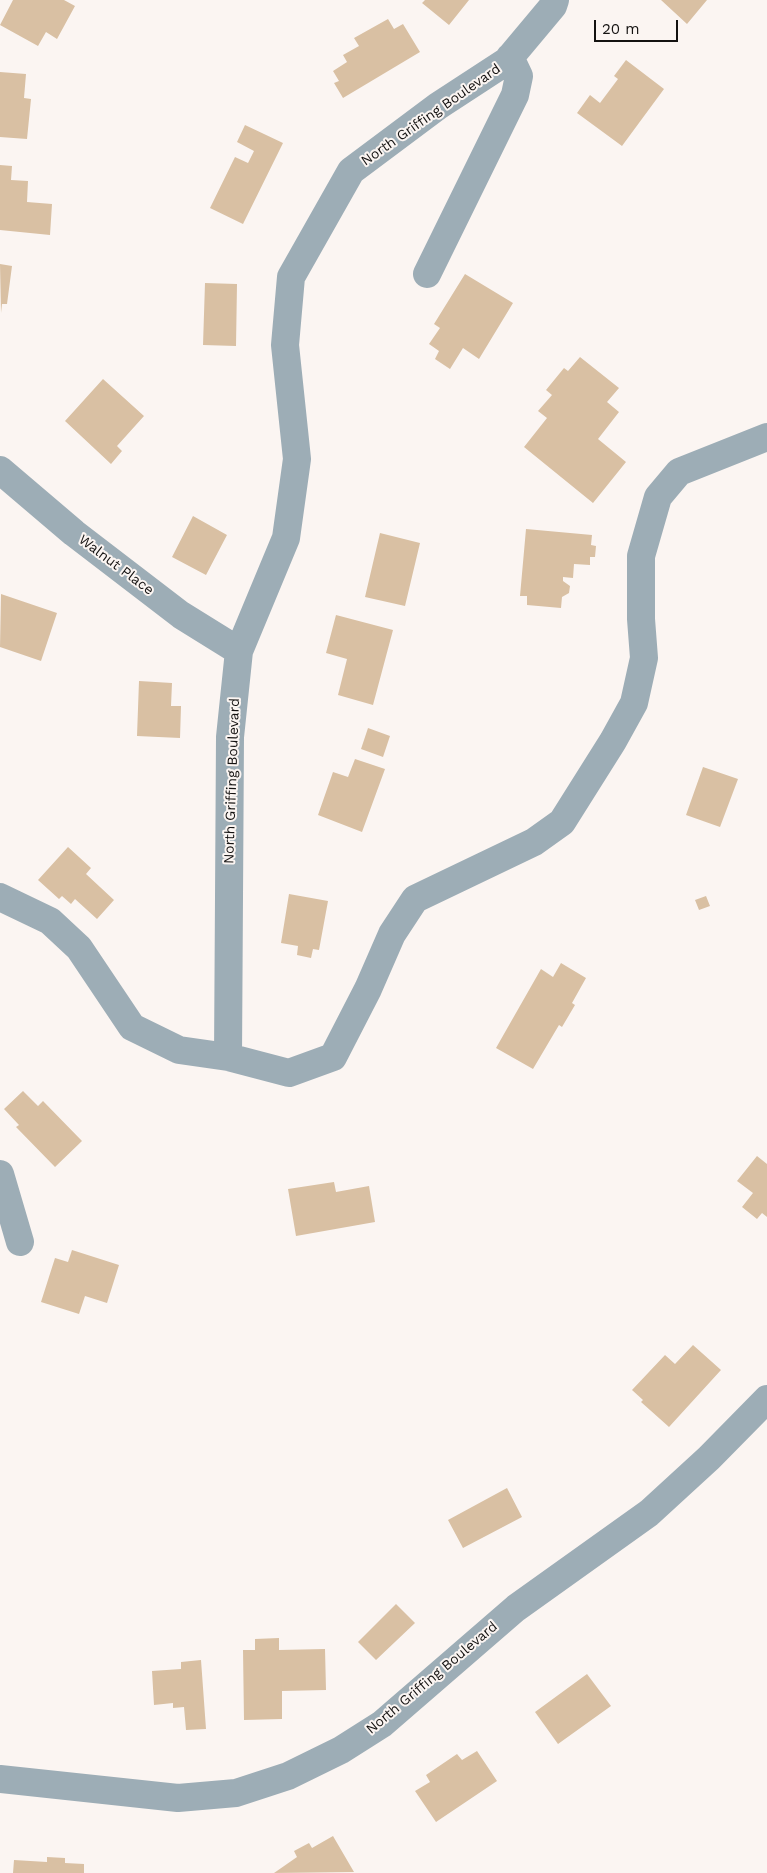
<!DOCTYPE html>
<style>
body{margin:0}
#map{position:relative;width:767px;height:1873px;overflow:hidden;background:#fbf5f2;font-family:"Work Sans",sans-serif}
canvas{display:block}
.scale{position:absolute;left:594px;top:20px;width:84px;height:22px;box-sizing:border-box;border:2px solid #141211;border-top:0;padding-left:6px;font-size:15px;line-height:18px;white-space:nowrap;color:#141211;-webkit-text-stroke:4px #fbf5f2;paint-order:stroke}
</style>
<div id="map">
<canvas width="767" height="1873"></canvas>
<div class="scale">20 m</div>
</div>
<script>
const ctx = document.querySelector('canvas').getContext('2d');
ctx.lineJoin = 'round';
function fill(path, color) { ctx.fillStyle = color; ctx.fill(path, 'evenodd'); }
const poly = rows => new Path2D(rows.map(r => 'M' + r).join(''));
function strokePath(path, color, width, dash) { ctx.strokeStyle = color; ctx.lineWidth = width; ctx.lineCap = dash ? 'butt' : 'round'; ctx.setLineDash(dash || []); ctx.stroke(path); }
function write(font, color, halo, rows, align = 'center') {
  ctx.font = font + ' "Work Sans",sans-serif'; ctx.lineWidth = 4; ctx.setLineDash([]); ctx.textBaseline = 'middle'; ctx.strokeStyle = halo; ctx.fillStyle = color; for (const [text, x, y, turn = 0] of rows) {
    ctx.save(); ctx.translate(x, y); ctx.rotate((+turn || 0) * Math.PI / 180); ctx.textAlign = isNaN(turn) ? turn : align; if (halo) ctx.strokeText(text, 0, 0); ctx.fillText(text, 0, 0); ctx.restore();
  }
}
const building = poly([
 [13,0,64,0,75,6,57,39,46,32,38,46,0,25],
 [425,0,469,0,449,25,422,3],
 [661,0,707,0,687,24],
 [388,19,394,29,403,24,420,52,343,98,334,83,339,81,333,71,347,62,343,55,359,46,354,38],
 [626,60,664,89,622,146,577,113,590,95,600,103,618,79,614,76],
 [0,72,26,74,24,98,31,99,27,139,0,137],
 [245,125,283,143,243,224,210,208,235,157,248,163,254,151,237,142],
 [0,165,12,166,11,180,28,181,27,202,52,204,50,235,0,230],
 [0,264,12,266,7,304,2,304,1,313],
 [465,274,513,303,479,359,463,348,450,369,435,359,439,351,429,344,440,328,434,324],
 [205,283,237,284,236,346,203,345],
 [580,357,619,388,607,402,619,412,598,439,626,462,593,503,524,447,547,418,538,411,552,395,546,390,564,368,568,371],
 [103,379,144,416,117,446,122,451,111,464,65,421],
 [193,516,227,535,206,575,172,557],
 [526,529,592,535,591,545,596,546,595,557,590,557,590,565,574,564,573,578,563,577,563,581,570,586,569,593,562,597,561,608,527,605,527,596,520,596],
 [380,533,420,543,405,606,365,597],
 [1,594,57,613,41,661,0,647],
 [336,615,393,630,373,705,338,695,347,659,326,653],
 [139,681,172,683,171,706,181,706,180,738,137,736],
 [368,728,390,736,383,757,361,749],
 [355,759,385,769,362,832,318,815,333,772,348,777],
 [703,767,738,779,720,827,686,815],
 [68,847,91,868,86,874,114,900,97,919,75,899,71,904,62,896,59,899,38,880],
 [289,894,328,901,319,950,313,949,311,958,297,955,298,946,281,943],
 [706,896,710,906,699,910,695,900],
 [561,963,586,978,572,1003,575,1005,562,1027,559,1025,533,1069,496,1048,541,969,553,977],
 [23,1091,38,1106,43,1101,82,1141,55,1167,16,1127,19,1125,4,1109],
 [757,1156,767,1164,767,1217,762,1213,757,1219,742,1207,753,1193,737,1181],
 [334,1182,336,1192,369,1186,375,1222,296,1236,288,1189],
 [72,1250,119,1265,107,1303,85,1296,79,1314,41,1302,55,1258,68,1262],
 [693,1345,721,1370,669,1427,641,1402,643,1400,632,1390,665,1355,675,1364],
 [507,1488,522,1517,463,1548,448,1520],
 [396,1604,415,1623,376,1660,358,1642],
 [279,1638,279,1650,325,1649,326,1690,282,1691,282,1719,244,1720,243,1650,255,1650,255,1639],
 [201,1660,206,1729,186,1730,184,1707,173,1708,173,1703,154,1705,152,1671,181,1669,181,1662],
 [587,1674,611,1706,558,1744,535,1712],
 [477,1751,497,1781,436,1822,415,1791,430,1782,426,1775,457,1754,462,1760],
 [333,1836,354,1872,274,1873,297,1857,294,1851,309,1843,312,1848],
 [47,1857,65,1858,65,1863,84,1864,84,1873,13,1873,14,1860,47,1862]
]);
const minor = poly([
 [427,274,515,95,519,76,510,57],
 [0,470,74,533,181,615,239,651],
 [0,897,50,921,79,948,132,1027,179,1050,228,1057,289,1073,333,1057,368,989,392,934,415,899,534,842,562,822,613,741,634,703,644,658,641,619,641,556,658,497,679,472,767,437],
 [228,1057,230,737,239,651,286,538,297,459,285,345,291,277,351,171,438,106,507,61,553,6,555,0],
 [0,1174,20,1242],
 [0,1779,178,1798,236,1793,288,1776,341,1750,382,1724,516,1608,649,1513,709,1458,767,1399]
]);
const streetNames = [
 ["North Griffing Boulevard",431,115,-35],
 ["Walnut Place",116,565,37],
 ["North Griffing Boulevard",232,781,-88],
 ["North Griffing Boulevard",432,1678,-40]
];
fill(building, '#d9c0a3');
strokePath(minor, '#9dadb6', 28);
write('14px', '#141211', '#fbf5f2', streetNames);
</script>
